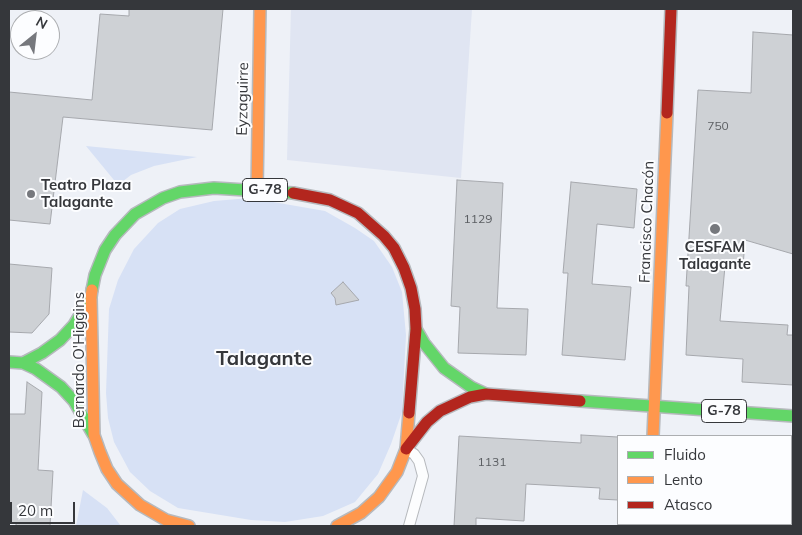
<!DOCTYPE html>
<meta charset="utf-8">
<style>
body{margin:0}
#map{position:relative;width:802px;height:535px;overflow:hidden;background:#eef1f7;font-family:Mulish,sans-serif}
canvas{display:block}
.frame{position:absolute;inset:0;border:10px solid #35373b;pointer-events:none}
.legend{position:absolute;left:617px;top:435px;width:175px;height:90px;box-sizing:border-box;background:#fcfdff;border:1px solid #acaeb1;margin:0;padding:6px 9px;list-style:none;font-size:15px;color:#35373b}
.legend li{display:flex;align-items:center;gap:10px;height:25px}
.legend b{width:25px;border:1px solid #acaeb1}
.north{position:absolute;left:10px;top:10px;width:50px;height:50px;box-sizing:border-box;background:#fcfdff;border:1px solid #acaeb1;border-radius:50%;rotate:29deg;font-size:14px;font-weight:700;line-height:20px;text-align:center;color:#35373b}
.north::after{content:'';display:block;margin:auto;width:18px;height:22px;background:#76787d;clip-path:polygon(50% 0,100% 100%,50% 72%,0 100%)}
.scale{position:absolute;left:10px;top:502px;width:65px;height:22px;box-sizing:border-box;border:2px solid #35373b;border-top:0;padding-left:6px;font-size:15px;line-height:18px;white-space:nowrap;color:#35373b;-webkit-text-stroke:4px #fcfdff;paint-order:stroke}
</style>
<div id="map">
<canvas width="802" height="535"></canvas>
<div class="frame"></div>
<ul class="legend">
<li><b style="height:6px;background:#63d668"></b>Fluido</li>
<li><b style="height:6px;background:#ff974d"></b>Lento</li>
<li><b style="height:6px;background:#b3261e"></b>Atasco</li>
</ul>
<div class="north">N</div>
<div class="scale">20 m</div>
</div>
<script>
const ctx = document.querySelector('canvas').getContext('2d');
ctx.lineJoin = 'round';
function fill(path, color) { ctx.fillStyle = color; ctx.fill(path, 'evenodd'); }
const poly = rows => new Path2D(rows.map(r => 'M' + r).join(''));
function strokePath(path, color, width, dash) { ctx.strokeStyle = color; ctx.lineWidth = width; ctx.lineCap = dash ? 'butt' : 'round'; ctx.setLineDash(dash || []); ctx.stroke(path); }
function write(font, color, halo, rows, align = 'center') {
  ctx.font = font + ' Mulish,sans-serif'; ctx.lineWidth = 4; ctx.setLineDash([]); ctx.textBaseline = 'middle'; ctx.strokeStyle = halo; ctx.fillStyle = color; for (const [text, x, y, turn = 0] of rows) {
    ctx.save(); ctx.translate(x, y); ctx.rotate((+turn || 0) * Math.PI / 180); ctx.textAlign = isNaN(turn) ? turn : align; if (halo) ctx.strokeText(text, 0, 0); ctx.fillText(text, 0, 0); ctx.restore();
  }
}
const built = poly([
 [291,9,472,9,461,178,287,160]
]);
const green = poly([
 [86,146,197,157,154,166,131,175,118,185],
 [250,198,325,211,355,228,374,241,392,267,402,292,406,335,402,412,391,444,378,474,355,502,323,516,285,522,251,520,178,508,150,491,130,472,114,442,108,418,106,393,109,309,118,280,134,249,158,223,180,209,214,201],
 [83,490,107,508,121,526,76,526]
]);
const building = poly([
 [129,9,223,9,212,130,63,117,50,224,9,220,9,92,92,100,100,14,129,16,129,9],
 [753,32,793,35,793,254,745,240,743,267,725,266,720,321,788,325,787,335,793,335,793,385,742,382,743,359,686,355,689,286,686,286,698,90,751,93,753,32],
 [457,180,503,183,497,308,528,309,526,355,458,353,460,307,451,306,457,180],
 [571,182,637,189,634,228,597,224,592,284,631,287,625,360,562,355,568,273,563,273,571,182],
 [9,264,52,268,49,314,32,333,9,332,9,264],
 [343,282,359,300,336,305,335,298,331,293,343,282],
 [27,382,42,392,38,470,53,471,50,526,16,526,16,523,9,523,9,414,25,414,27,382],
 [581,435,618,437,618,500,599,499,600,488,526,484,524,521,476,518,476,526,454,526,459,436,581,443,581,435]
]);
const lane = poly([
 [407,450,414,454,419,461,423,476,409,526]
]);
const fast = poly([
 [92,290,95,275,105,250,115,235,135,214,163,198,180,192,214,188,293,193],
 [416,329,424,343,444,368,471,387,486,394],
 [9,362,23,363,36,369,61,387,74,401,93,434],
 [23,363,42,353,60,340,74,325,91,297],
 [580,401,793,416]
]);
const slow = poly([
 [257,189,260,9],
 [92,290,91,297,94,435,100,452,107,469,117,484,140,505,166,520,189,526],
 [653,436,667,113],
 [648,524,648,526],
 [337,526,361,513,379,497,397,472,406,449,409,413]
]);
const jam = poly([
 [667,113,671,9],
 [293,193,330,200,358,213,384,236,394,248,404,268,411,288,415,309,416,329,409,413],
 [406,449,427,422,440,411,470,397,486,394,580,401]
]);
const markers = [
 [31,194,5,"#76787d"],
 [715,229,6,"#76787d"]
];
const numberNames = [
 ["750",718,126],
 ["1129",478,219],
 ["1131",492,462]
];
const shields = [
 [265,190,45],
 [724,411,45]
];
const shieldNames = [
 ["G-78",265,190],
 ["G-78",724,411]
];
const streetNames = [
 ["Eyzaguirre",243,99,-89],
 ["Francisco Chacón",647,222,-88],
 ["Bernardo O'Higgins",79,360,-90]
];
const poiNames = [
 ["Teatro Plaza",41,185],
 ["Talagante",41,202],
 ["CESFAM",715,247,"center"],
 ["Talagante",715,264,"center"]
];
const districtNames = [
 ["Talagante",264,359]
];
fill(built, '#e0e5f2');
fill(green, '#d7e1f5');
fill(building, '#ced1d5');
strokePath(building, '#a6a8ad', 1);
strokePath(lane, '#b6b9bd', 12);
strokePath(fast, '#b6b9bd', 14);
strokePath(slow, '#b6b9bd', 14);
strokePath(jam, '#b6b9bd', 14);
strokePath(lane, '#fcfdfe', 10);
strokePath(fast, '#63d668', 11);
strokePath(slow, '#ff974d', 11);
strokePath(jam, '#b3261e', 11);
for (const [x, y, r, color] of markers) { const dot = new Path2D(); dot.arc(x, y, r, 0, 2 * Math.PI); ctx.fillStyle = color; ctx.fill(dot); strokePath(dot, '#fcfdff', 2); }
write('12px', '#5b5e62', null, numberNames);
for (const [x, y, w] of shields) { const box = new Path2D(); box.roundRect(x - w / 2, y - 11.5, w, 23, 4); ctx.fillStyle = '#fcfdff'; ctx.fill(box); strokePath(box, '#35373b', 1); }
write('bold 14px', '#35373b', null, shieldNames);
write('15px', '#35373b', '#fcfdff', streetNames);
write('bold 15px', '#35373b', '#fcfdff', poiNames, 'left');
write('bold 20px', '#35373b', '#fcfdff', districtNames);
</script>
